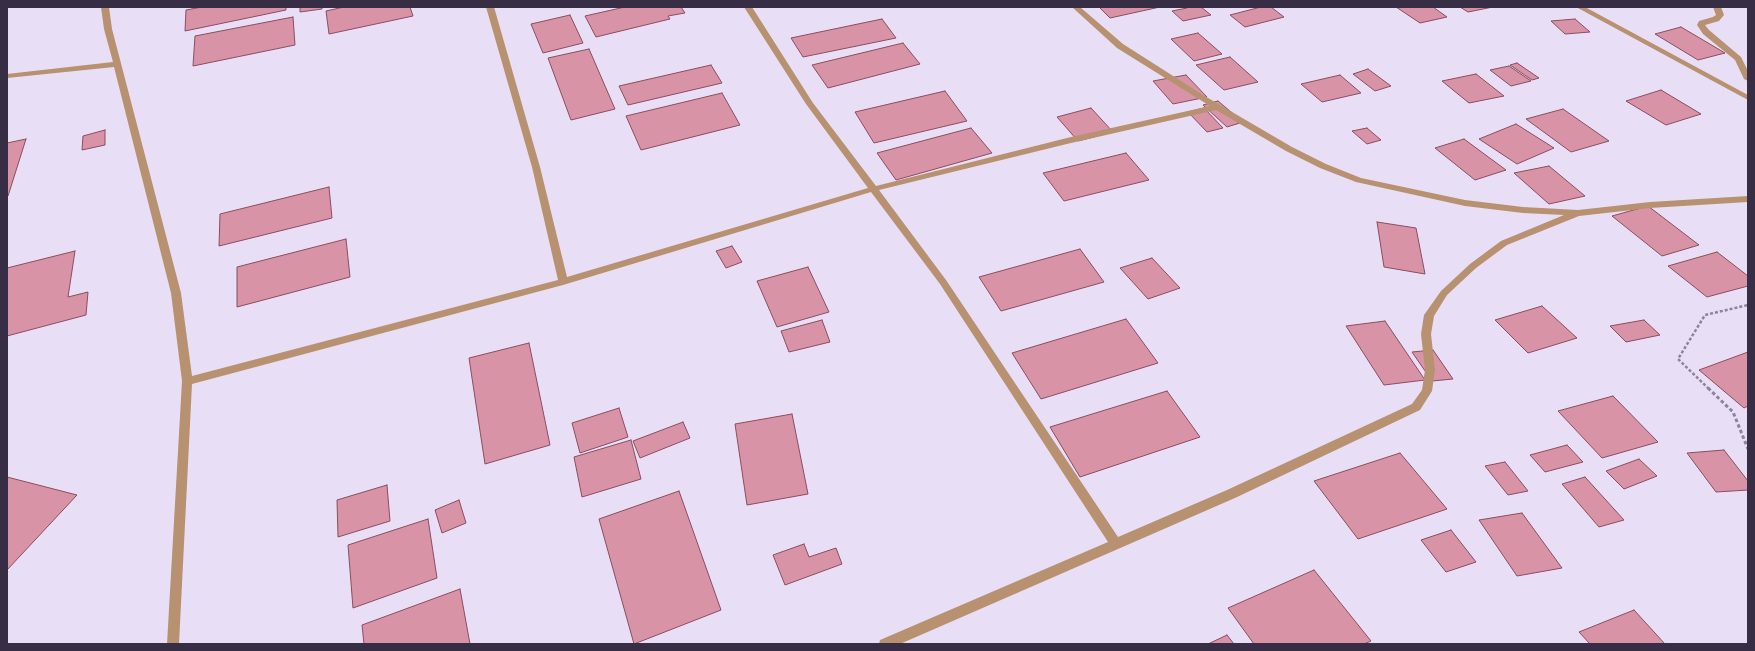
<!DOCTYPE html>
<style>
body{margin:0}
#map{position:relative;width:1755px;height:651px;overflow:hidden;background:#e8dff7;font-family:Rubik,sans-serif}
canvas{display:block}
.frame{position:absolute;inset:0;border:8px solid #372e45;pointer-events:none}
</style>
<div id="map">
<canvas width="1755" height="651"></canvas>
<div class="frame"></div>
</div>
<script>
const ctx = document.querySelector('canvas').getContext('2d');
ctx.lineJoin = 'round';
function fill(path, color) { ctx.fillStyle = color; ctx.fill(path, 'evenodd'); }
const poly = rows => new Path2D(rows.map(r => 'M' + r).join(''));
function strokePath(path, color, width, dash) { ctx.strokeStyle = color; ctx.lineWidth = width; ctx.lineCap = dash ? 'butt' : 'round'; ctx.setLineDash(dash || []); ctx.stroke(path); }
const building = poly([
 [202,7,286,7,286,10,185,31,186,10,202,7],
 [300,7,322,7,322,9,300,12,300,7],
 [344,7,410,7,413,16,329,34,326,11,344,7],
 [625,7,681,7,685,13,668,16,670,19,596,37,585,16,625,7],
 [1099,7,1160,7,1110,18,1099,7],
 [1186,7,1201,7,1211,15,1183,21,1172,11,1187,8,1186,7],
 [1261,7,1271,7,1284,17,1245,27,1230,15,1261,7],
 [1396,7,1433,7,1447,17,1420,23,1396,7],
 [1460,7,1493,7,1468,12,1460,7],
 [570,15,583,43,543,53,531,24,570,15],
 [293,17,295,45,193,66,195,36,293,17],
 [882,19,896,38,803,57,791,38,882,19],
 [1575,19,1590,32,1565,34,1551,21,1575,19],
 [1681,27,1725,53,1698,60,1655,34,1681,27],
 [1198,33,1222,54,1194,61,1171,39,1198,33],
 [903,43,920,64,828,88,812,65,903,43],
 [589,49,615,109,571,120,548,58,589,49],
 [1230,57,1258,82,1224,90,1196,65,1230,57],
 [1517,63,1539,78,1532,80,1510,65,1517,63],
 [711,65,722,83,628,105,619,86,711,65],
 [1509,66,1531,81,1511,86,1490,70,1509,66],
 [1368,69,1391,86,1375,91,1353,74,1368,69],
 [1476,74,1504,96,1469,103,1442,81,1476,74],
 [1186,75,1207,97,1173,104,1153,81,1186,75],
 [1340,75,1361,93,1322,102,1301,84,1340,75],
 [1661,90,1701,114,1666,125,1626,101,1661,90],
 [945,91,967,121,874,143,855,112,945,91],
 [722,93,740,125,641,150,626,116,722,93],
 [1218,101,1243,122,1227,127,1203,105,1218,101],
 [1091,108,1113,132,1078,141,1057,117,1091,108],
 [1204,108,1223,128,1207,132,1188,112,1204,108],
 [1563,109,1609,141,1571,152,1526,119,1563,109],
 [1516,124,1554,148,1517,164,1479,139,1516,124],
 [971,128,992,153,896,180,877,153,971,128],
 [1367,128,1381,140,1367,144,1352,131,1367,128],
 [105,130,105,145,82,150,83,136,105,130],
 [26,139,8,196,7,196,7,143,26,139],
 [1464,139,1506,170,1475,180,1435,148,1464,139],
 [1126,153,1149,180,1064,201,1043,173,1126,153],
 [1549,166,1585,196,1549,204,1514,173,1549,166],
 [329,187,332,218,219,246,220,214,329,187],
 [1648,206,1699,245,1662,256,1612,216,1648,206],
 [1377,222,1416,228,1425,274,1384,267,1377,222],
 [346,239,350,277,237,307,237,267,346,239],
 [732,246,742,262,726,268,716,251,732,246],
 [1080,249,1104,282,1001,311,979,277,1080,249],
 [75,251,68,297,88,292,86,315,7,336,7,268,75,251],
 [1717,252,1748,276,1748,286,1707,297,1668,266,1717,252],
 [1152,258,1180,288,1148,299,1120,268,1152,258],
 [808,267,829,312,777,327,757,281,808,267],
 [1542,306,1577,338,1528,353,1495,320,1542,306],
 [1126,319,1158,363,1041,399,1012,353,1126,319],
 [822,320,830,342,789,352,781,331,822,320],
 [1644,320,1660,335,1626,342,1610,326,1644,320],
 [1385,321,1425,380,1384,385,1346,326,1385,321],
 [529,343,550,445,485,464,469,358,529,343],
 [1433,350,1453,379,1432,381,1412,352,1433,350],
 [1748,352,1748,406,1744,408,1699,370,1748,352],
 [1167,391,1200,437,1080,477,1050,427,1167,391],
 [1613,396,1658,442,1602,458,1558,411,1613,396],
 [619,408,628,437,580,453,572,423,619,408],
 [792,414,808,494,747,505,735,424,792,414],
 [683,422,690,438,640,458,633,441,683,422],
 [631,440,641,479,582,497,574,457,631,440],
 [1567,445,1583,462,1545,472,1530,455,1567,445],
 [1724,450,1748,481,1748,490,1716,492,1687,453,1724,450],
 [1400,453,1447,509,1358,539,1314,481,1400,453],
 [1639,459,1657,476,1624,489,1606,471,1639,459],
 [1505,462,1528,491,1508,495,1485,466,1505,462],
 [7,477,77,495,7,570,7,477],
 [1585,477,1624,520,1599,527,1562,484,1585,477],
 [387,485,390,521,338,537,337,500,387,485],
 [679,491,721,610,634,644,599,519,679,491],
 [459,500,466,523,442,533,435,510,459,500],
 [1522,513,1562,568,1517,576,1479,520,1522,513],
 [428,519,437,578,353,608,348,545,428,519],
 [1451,530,1476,562,1446,572,1421,540,1451,530],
 [804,544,809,557,836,548,842,564,785,585,773,555,804,544],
 [1314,570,1371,641,1364,644,1254,644,1228,608,1314,570],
 [460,589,470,644,364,644,362,625,460,589],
 [1634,610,1665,644,1590,644,1579,632,1634,610],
 [1227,635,1234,644,1208,644,1227,635]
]);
const pathFar1 = poly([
 [1709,389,1678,359,1705,315,1748,305]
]);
const path = poly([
 [1708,388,1733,412,1748,449]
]);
const street = poly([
 [101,7,109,7,112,29,181,293,192,376,558,280,532,167,486,7,494,7,540,167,567,277,868,188,806,104,744,7,752,7,813,103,876,186,1071,137,1210,106,1117,48,1072,7,1080,7,1123,44,1203,95,1292,147,1326,164,1361,178,1465,200,1523,207,1578,210,1650,202,1748,196,1748,202,1650,208,1579,216,1507,245,1476,268,1447,295,1434,316,1431,334,1435,370,1432,391,1420,410,1235,498,900,644,879,644,880,640,1108,542,940,284,871,192,563,285,192,384,179,644,167,644,182,381,171,293,114,67,7,78,7,74,113,62,104,29,101,7],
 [1216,110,1286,151,1320,168,1356,182,1465,206,1523,213,1564,215,1501,241,1470,264,1441,291,1424,315,1421,334,1425,370,1422,390,1412,404,1227,490,1118,537,946,280,879,190,1071,143,1216,110],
 [1576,7,1585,7,1748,95,1748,100,1576,7],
 [1713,7,1721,7,1724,15,1719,21,1705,25,1709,30,1741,57,1748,71,1748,81,1744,79,1735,60,1703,34,1697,25,1699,21,1713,17,1716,15,1713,7]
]);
fill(building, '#d894a6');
strokePath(building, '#894d5e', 1);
strokePath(pathFar1, '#8d849b', 2.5, [3, 2]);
strokePath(path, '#8d849b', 3, [3.5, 2.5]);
fill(street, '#b79170');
</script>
